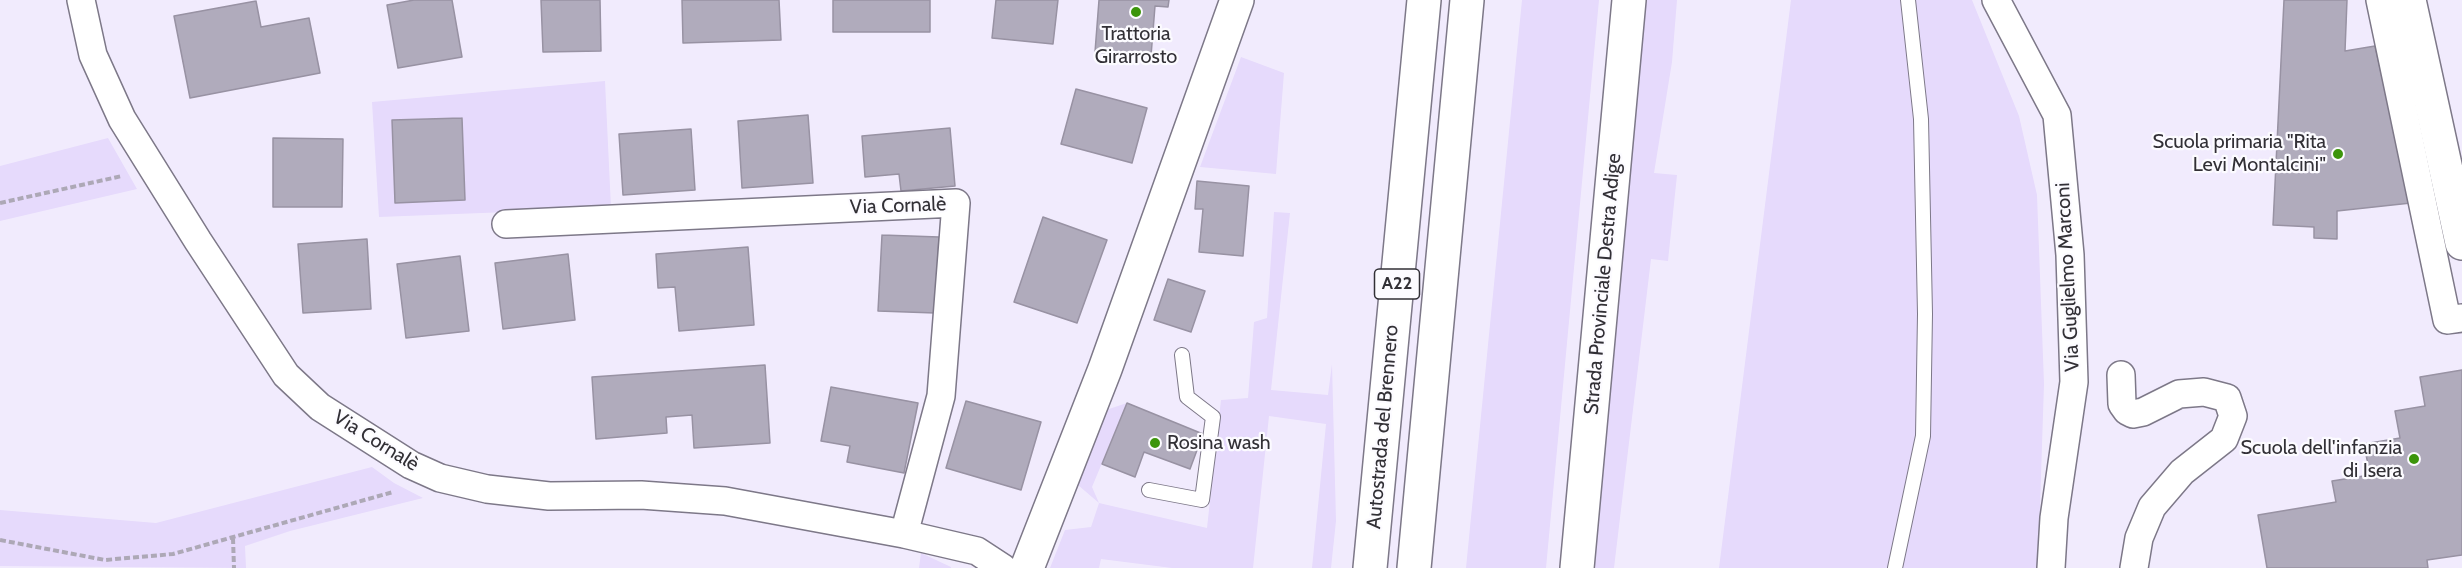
<!DOCTYPE html>
<meta charset="utf-8">
<style>
body{margin:0}
canvas{display:block;background:#f1ebfd}
</style>
<canvas width="2462" height="568"></canvas>
<script>
const ctx = document.querySelector('canvas').getContext('2d');
ctx.lineJoin = 'round';
function fill(path, color) { ctx.fillStyle = color; ctx.fill(path, 'evenodd'); }
const poly = rows => new Path2D(rows.map(r => 'M' + r).join(''));
function strokePath(path, color, width, dash) { ctx.strokeStyle = color; ctx.lineWidth = width; ctx.lineCap = dash ? 'butt' : 'round'; ctx.setLineDash(dash || []); ctx.stroke(path); }
function write(font, color, halo, rows, align = 'center') {
  ctx.font = font + ' Cabin,sans-serif'; ctx.lineWidth = 4.5; ctx.setLineDash([]); ctx.textBaseline = 'middle'; ctx.strokeStyle = halo; ctx.fillStyle = color; for (const [text, x, y, turn = 0] of rows) {
    ctx.save(); ctx.translate(x, y); ctx.rotate((+turn || 0) * Math.PI / 180); ctx.textAlign = isNaN(turn) ? turn : align; if (halo) ctx.strokeText(text, 0, 0); ctx.fillText(text, 0, 0); ctx.restore();
  }
}
const green = poly([
 [1522,0,1599,0,1546,568,1466,568],
 [1646,0,1677,0,1672,62,1654,173,1677,175,1668,261,1651,259,1614,568,1592,568],
 [1791,0,1972,0,2019,116,2037,195,2044,384,2038,568,1719,568],
 [1241,57,1284,73,1276,174,1200,167],
 [605,81,611,208,379,217,372,102],
 [108,138,137,189,0,221,0,166],
 [1274,212,1290,213,1271,390,1328,395,1332,364,1336,521,1331,568,1312,568,1326,424,1269,416,1253,568,1172,568,1101,559,1099,568,1050,568,1065,530,1091,527,1099,503,1078,485,1103,411,1127,403,1092,487,1099,503,1207,528,1221,400,1248,398,1254,322,1267,318],
 [372,467,394,483,423,498,290,531,245,546,246,568,0,566,0,510,156,523],
 [921,553,951,567,951,568,919,568]
]);
const building = poly([
 [414,0,452,0,462,57,398,68,387,5,414,0],
 [541,0,600,0,601,51,543,52,541,0],
 [682,0,779,0,781,40,683,43,682,0],
 [833,0,930,0,930,32,833,32,833,0],
 [996,0,1058,0,1053,44,992,38,996,0],
 [1099,0,1169,0,1168,7,1155,6,1151,56,1095,52,1099,0],
 [2284,0,2347,0,2345,51,2375,46,2411,203,2337,211,2337,239,2314,238,2314,227,2273,225,2284,0],
 [256,1,261,27,309,18,320,73,190,98,174,16,256,1],
 [1076,89,1147,108,1132,163,1061,144,1076,89],
 [808,115,813,183,742,188,738,121,808,115],
 [462,118,465,200,395,203,392,120,462,118],
 [950,128,955,186,901,191,899,174,865,177,862,136,950,128],
 [691,129,695,190,623,195,619,134,691,129],
 [273,138,343,139,342,207,273,207,273,138],
 [1197,181,1249,186,1243,256,1199,252,1203,209,1195,209,1197,181],
 [1043,217,1107,240,1077,323,1014,302,1043,217],
 [882,235,939,237,935,313,878,311,882,235],
 [367,239,371,309,303,313,298,244,367,239],
 [748,247,754,325,679,331,675,287,658,288,656,254,748,247],
 [568,254,575,320,503,329,495,263,568,254],
 [460,256,469,331,406,338,397,264,460,256],
 [1168,279,1205,291,1191,332,1154,320,1168,279],
 [765,365,770,443,694,448,692,415,666,417,667,433,596,439,592,377,765,365],
 [2462,370,2462,555,2427,560,2428,568,2267,568,2258,515,2336,502,2332,481,2370,475,2364,444,2400,438,2395,411,2425,406,2420,377,2462,370],
 [831,387,918,403,904,473,847,462,850,446,821,441,831,387],
 [966,401,1041,422,1021,490,946,468,966,401],
 [1127,403,1203,434,1190,469,1144,452,1135,477,1102,464,1127,403]
]);
const path = poly([
 [0,203,122,176],
 [233,538,234,568],
 [0,540,105,560,173,554,393,492]
]);
const lane = poly([
 [1149,490,1202,500,1213,417,1187,397,1182,355],
 [1895,568,1923,436,1925,314,1921,119,1908,0]
]);
const street = poly([
 [81,0,93,55,122,119,198,241,286,375,320,407,411,465,440,478,487,489,549,496,641,495,725,501,904,534,977,551,1003,568],
 [1996,0,2057,115,2070,255,2074,382,2054,518,2051,568],
 [2380,0,2447,320,2462,318],
 [506,224,956,203,941,396,904,534],
 [2121,375,2122,404,2127,411,2133,414,2143,412,2179,394,2204,392,2227,398,2233,416,2224,439,2182,472,2152,507,2139,538,2134,568]
]);
const secondary = poly([
 [2409,0,2462,243],
 [1027,568,1105,369,1237,0],
 [1577,568,1629,0]
]);
const highway = poly([
 [1370,568,1424,0],
 [1414,568,1467,0]
]);
const markers = [
 [1136,12,6,"#3c950b"],
 [2338,154,6,"#3c950b"],
 [1155,443,6,"#3c950b"],
 [2414,459,6,"#3c950b"]
];
const shields = [
 [1397,284,45]
];
const shieldNames = [
 ["A22",1397,284]
];
const poiNames = [
 ["Trattoria",1136,34,"center"],
 ["Girarrosto",1136,57,"center"],
 ["Scuola primaria \"Rita",2326,142],
 ["Levi Montalcini\"",2326,165],
 ["Rosina wash",1167,443,"left"],
 ["Scuola dell'infanzia",2402,448],
 ["di Isera",2402,471]
];
const streetNames = [
 ["Via Cornalè",898,206,-2],
 ["Via Guglielmo Marconi",2068,277,-93],
 ["Strada Provinciale Destra Adige",1603,284,-85],
 ["Autostrada del Brennero",1383,427,-85],
 ["Via Cornalè",376,441,32]
];
fill(green, '#e6dafc');
fill(building, '#b0abbc');
strokePath(building, '#9892a3', 1.5);
strokePath(lane, '#7d7888', 16);
strokePath(street, '#7d7888', 30);
strokePath(secondary, '#7d7888', 36);
strokePath(highway, '#7d7888', 36);
strokePath(path, '#ada8b6', 4, [6, 3]);
strokePath(lane, '#fff', 14);
strokePath(street, '#fff', 27);
strokePath(secondary, '#fff', 33);
strokePath(highway, '#fff', 33);
for (const [x, y, r, color] of markers) { const dot = new Path2D(); dot.arc(x, y, r, 0, 2 * Math.PI); ctx.fillStyle = color; ctx.fill(dot); strokePath(dot, '#fcfbff', 2); }
for (const [x, y, w] of shields) { const box = new Path2D(); box.roundRect(x - w / 2, y - 15, w, 30, 4.5); ctx.fillStyle = '#fcfbff'; ctx.fill(box); strokePath(box, '#323036', 1.5); }
write('bold 18px', '#323036', null, shieldNames);
write('20px', '#323036', '#fcfbff', poiNames, 'right');
write('20px', '#323036', '#fcfbff', streetNames);
</script>
